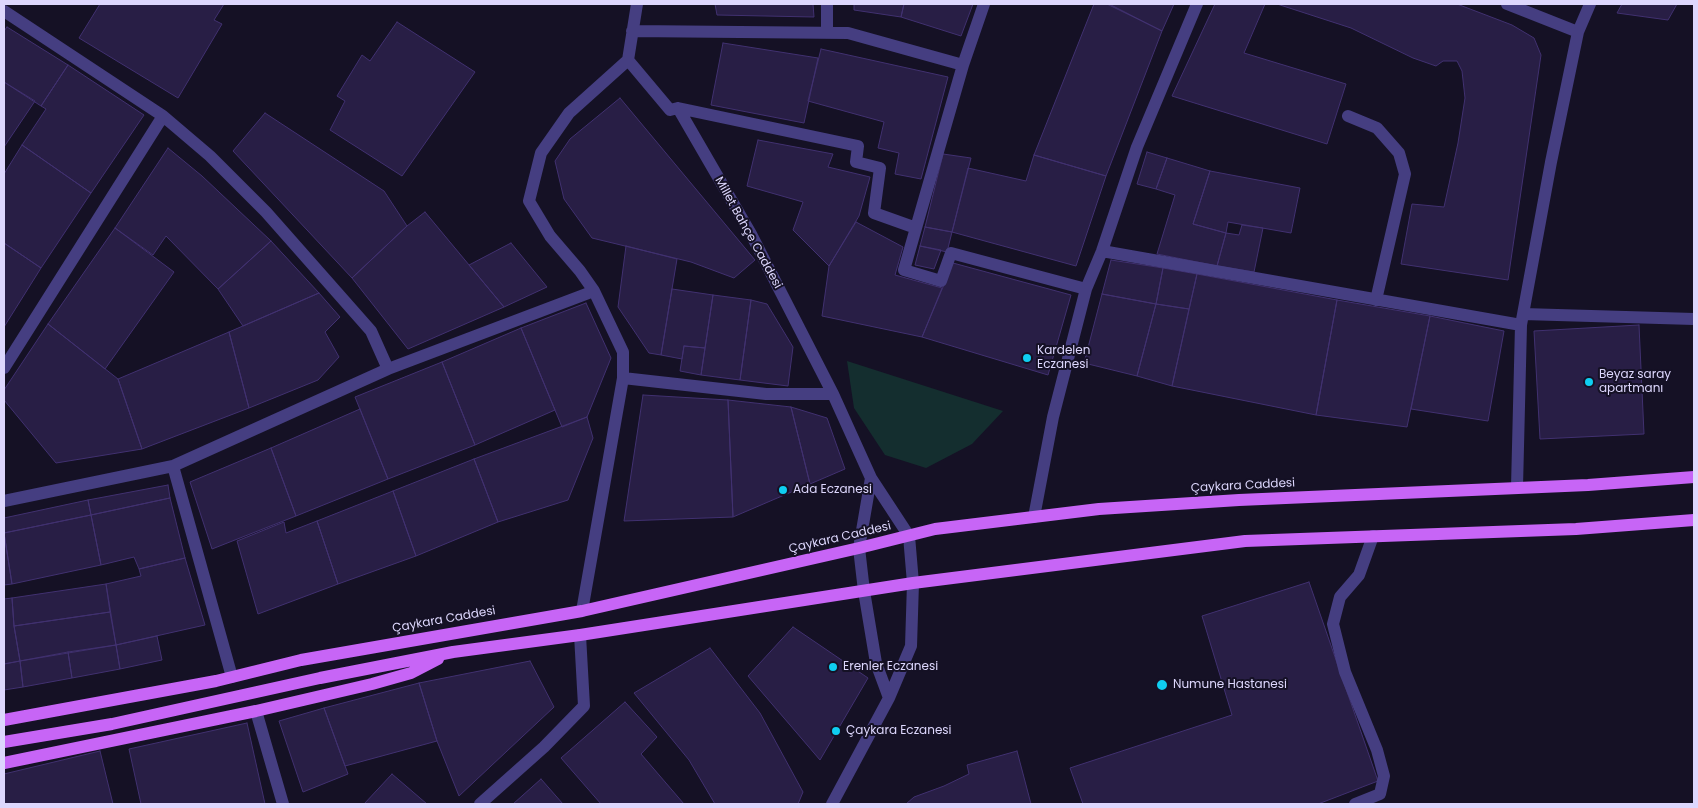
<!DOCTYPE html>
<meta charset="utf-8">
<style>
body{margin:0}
#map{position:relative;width:1698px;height:808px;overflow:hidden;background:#151125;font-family:Poppins,sans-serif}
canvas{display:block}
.frame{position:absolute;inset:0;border:5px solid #ddd7fd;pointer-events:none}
</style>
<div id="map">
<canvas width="1698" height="808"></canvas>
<div class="frame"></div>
</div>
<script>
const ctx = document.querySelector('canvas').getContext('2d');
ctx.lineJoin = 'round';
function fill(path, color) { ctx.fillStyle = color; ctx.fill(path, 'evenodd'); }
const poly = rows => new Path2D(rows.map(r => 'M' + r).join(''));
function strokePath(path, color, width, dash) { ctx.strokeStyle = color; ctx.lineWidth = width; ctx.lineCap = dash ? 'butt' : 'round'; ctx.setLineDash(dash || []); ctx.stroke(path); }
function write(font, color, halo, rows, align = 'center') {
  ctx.font = font + ' Poppins,sans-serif'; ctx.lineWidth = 4; ctx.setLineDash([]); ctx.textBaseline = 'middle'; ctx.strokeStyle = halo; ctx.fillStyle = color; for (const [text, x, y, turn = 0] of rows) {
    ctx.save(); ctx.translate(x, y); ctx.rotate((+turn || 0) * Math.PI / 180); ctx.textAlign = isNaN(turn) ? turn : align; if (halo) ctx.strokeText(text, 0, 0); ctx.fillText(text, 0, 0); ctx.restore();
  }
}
const green = poly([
 [847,361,1003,411,972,444,926,468,885,455,854,408]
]);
const building = poly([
 [100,4,224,4,214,20,222,24,178,98,79,38,100,4],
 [715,4,813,4,814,17,717,15,715,4],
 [854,4,904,4,901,17,854,10,854,4],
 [904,4,973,4,961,36,901,17,904,4],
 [1094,4,1107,4,1162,31,1106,176,1034,155,1094,4],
 [1112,4,1174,4,1162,31,1111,5,1112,4],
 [1215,4,1265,4,1244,53,1346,84,1327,144,1172,96,1215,4],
 [1277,4,1457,4,1512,25,1534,38,1541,55,1508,280,1401,264,1412,204,1444,207,1458,143,1465,98,1462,71,1457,61,1443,61,1436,66,1413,58,1351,28,1277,4],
 [1622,4,1677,4,1668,20,1617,13,1622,4],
 [397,22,475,72,402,176,330,130,345,101,337,96,362,55,370,61,397,22],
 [7,27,68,65,41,106,4,82,4,31,7,27],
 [723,43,818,58,804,123,711,105,723,43],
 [821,49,948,77,921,179,895,174,899,153,878,148,884,122,808,101,821,49],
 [68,65,144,115,91,193,22,145,46,109,41,106,68,65],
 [4,82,35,101,4,147,4,82],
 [620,98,755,260,734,278,691,262,592,238,564,199,555,161,570,139,620,98],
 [265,113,384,191,407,226,352,278,233,151,265,113],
 [758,140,833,154,828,167,870,177,859,216,829,266,793,230,803,202,747,186,758,140],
 [22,145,91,193,41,268,4,243,4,174,22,145],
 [168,148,202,176,271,241,218,289,166,236,153,255,115,228,168,148],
 [1147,152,1167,158,1156,189,1137,184,1147,152],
 [943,154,971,158,952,232,925,227,943,154],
 [1034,155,1106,176,1076,266,952,232,968,168,1026,181,1034,155],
 [1167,158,1210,171,1193,224,1226,233,1217,266,1157,254,1175,195,1156,189,1167,158],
 [1210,171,1300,188,1291,233,1228,222,1226,233,1193,224,1210,171],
 [425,212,504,307,408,349,352,278,407,226,425,212],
 [856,222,903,247,895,275,942,288,922,337,822,316,829,266,856,222],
 [1242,225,1263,228,1254,272,1217,266,1226,233,1239,235,1242,225],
 [925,227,952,232,947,252,920,246,925,227],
 [115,228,174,272,105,369,48,324,115,228],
 [271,241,319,293,243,326,218,289,271,241],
 [4,243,41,268,4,327,4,243],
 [511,243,547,287,504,307,469,265,511,243],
 [626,246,677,259,661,355,649,353,618,307,626,246],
 [920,246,941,250,934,269,915,265,920,246],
 [1111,260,1163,268,1156,304,1102,294,1111,260],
 [953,263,1071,295,1048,375,922,337,953,263],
 [1163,268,1197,274,1189,309,1156,304,1163,268],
 [1197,274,1337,300,1316,415,1172,386,1197,274],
 [672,289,713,295,705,348,684,346,682,359,661,355,672,289],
 [319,293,340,317,325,332,339,357,318,380,249,408,229,332,319,293],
 [1102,294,1156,304,1137,376,1084,363,1102,294],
 [713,295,751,300,740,380,701,375,713,295],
 [751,300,767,304,793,347,788,386,740,380,751,300],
 [1337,300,1430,316,1407,427,1316,415,1337,300],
 [586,303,611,358,587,417,562,427,521,328,586,303],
 [1156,304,1189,309,1172,386,1137,376,1156,304],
 [1430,316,1504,331,1488,421,1411,409,1430,316],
 [48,324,118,379,142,449,56,463,4,400,4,390,48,324],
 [1639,325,1644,434,1540,439,1534,331,1639,325],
 [521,328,555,410,475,445,442,362,521,328],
 [229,332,249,408,142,449,118,379,229,332],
 [684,346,705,348,701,375,680,371,684,346],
 [442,362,475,445,388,479,355,397,442,362],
 [643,395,728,400,733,517,624,521,643,395],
 [728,400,791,407,810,484,733,517,728,400],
 [791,407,827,418,845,469,810,484,791,407],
 [360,409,388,479,296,516,271,448,360,409],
 [587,417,593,438,568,500,498,522,474,459,587,417],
 [271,448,296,516,212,549,190,482,271,448],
 [474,459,498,522,416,556,393,491,474,459],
 [168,485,170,498,91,515,88,500,168,485],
 [393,491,416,556,338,584,317,521,393,491],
 [170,498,185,558,139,569,134,557,101,565,91,515,170,498],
 [88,500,91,515,4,533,4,518,88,500],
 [91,515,101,565,12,584,4,533,91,515],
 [317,521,338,584,258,614,237,541,284,522,286,533,317,521],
 [4,533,12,584,4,585,4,533],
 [185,558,205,625,116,645,106,584,141,576,139,569,185,558],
 [1309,582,1378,781,1318,804,1083,804,1070,768,1232,715,1202,616,1309,582],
 [106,584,110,612,14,626,12,598,106,584],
 [12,598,14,626,20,661,4,664,4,599,12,598],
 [110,612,116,645,20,661,14,626,110,612],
 [793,627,868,678,820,760,748,676,793,627],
 [157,636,162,660,120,669,116,645,157,636],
 [116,645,120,669,72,678,68,652,116,645],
 [710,648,760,713,803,792,798,804,715,804,689,760,634,693,710,648],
 [68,652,72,678,23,687,20,661,68,652],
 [20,661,23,687,4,690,4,664,20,661],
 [530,661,554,707,459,796,437,741,419,683,530,661],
 [419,683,437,741,345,766,324,708,419,683],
 [625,702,657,737,641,754,684,804,601,804,561,758,625,702],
 [324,708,348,774,303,792,279,721,324,708],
 [247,723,265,804,141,804,129,749,247,723],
 [100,751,113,804,4,804,4,774,100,751],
 [1017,751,1031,804,906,804,914,797,944,786,969,774,967,765,1017,751],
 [392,774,427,804,364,804,392,774],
 [541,779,563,804,513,804,541,779]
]);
const minor = poly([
 [637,4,628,60,670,110,678,108,751,234,833,394,871,478],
 [827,4,827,33],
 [1507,4,1578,32],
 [4,11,163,116,210,156,266,212,371,331,388,369],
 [632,31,848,33,963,65],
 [678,108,858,146,856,162,880,168,874,213,916,228,904,270,941,281,951,253,1086,289],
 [1348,116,1377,128,1399,153,1405,174,1376,300],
 [916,228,963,65,984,4],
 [1102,251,1521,325],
 [1523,314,1694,319],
 [4,368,163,116],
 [623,378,766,394,833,394],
 [173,466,232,677],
 [1517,487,1521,325,1551,162,1578,32,1590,4],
 [4,501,173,466,388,369,594,291],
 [1034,517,1053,417,1086,289,1102,251,1137,147,1197,4],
 [582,611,623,378,623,352,594,291,580,271,550,236,529,201,541,153,569,113,628,60],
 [256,711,283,804],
 [480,804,544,747,584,706,580,635],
 [832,804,889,698,911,646,913,583,909,536,871,478,859,548,864,591,876,663,889,698],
 [1355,804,1380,794,1384,776,1377,750,1345,672,1333,624,1340,597,1359,575,1373,536]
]);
const major = poly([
 [4,720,216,681,301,660,582,611,859,548,935,529,1099,509,1239,500,1588,485,1694,477],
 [4,742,112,724,320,678,453,652,580,635,913,583,1245,541,1576,529,1694,520],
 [4,763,256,711,372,684,411,673,438,659]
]);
const markers = [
 [1027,358,5,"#0fcef1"],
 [1589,382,5,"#0fcef1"],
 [783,490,5,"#0fcef1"],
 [833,667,5,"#0fcef1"],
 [1162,685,6,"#0fcef1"],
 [836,731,5,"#0fcef1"]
];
const streetNames = [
 ["Millet Bahçe Caddesi",748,233,61],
 ["Çaykara Caddesi",1243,486,-3],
 ["Çaykara Caddesi",840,538,-13],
 ["Çaykara Caddesi",444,620,-10]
];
const poiNames = [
 ["Kardelen",1037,351],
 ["Eczanesi",1037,365],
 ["Beyaz saray",1599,375],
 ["apartmanı",1599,389],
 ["Ada Eczanesi",793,490],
 ["Erenler Eczanesi",843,667],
 ["Numune Hastanesi",1173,685],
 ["Çaykara Eczanesi",846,731]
];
fill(green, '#142e2f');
fill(building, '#281e45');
strokePath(building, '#413170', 1);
strokePath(minor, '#453e81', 12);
strokePath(major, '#c765f6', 12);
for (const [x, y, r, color] of markers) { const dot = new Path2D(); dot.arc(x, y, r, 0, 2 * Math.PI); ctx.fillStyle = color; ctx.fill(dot); strokePath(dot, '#151125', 2); }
write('12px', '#ddd7fd', '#151125', streetNames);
write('12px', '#ddd7fd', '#151125', poiNames, 'left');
</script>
